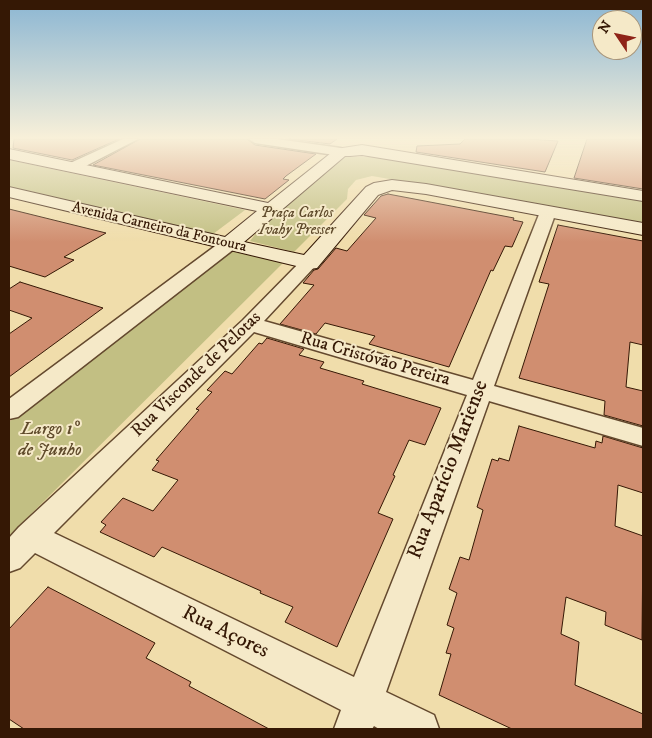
<!DOCTYPE html>
<meta charset="utf-8">
<style>
body{margin:0}
#map{position:relative;width:652px;height:738px;overflow:hidden;background:#f0ddab;font-family:"IM FELL DW Pica",serif}
canvas{display:block}
.frame{position:absolute;inset:0;border:10px solid #351805;pointer-events:none}
.north{position:absolute;left:592px;top:10px;width:50px;height:50px;box-sizing:border-box;background:#f5e9c8;border:1px solid #a8957a;border-radius:50%;rotate:304deg;font-size:14px;font-weight:700;line-height:20px;text-align:center;color:#351805}
.north::after{content:'';display:block;margin:auto;width:18px;height:22px;background:#8f2418;clip-path:polygon(50% 0,100% 100%,50% 72%,0 100%)}
</style>
<div id="map">
<canvas width="652" height="738"></canvas>
<div class="frame"></div>
<div class="north">N</div>
</div>
<script>
const ctx = document.querySelector('canvas').getContext('2d');
ctx.lineJoin = 'round';
function fill(path, color) { ctx.fillStyle = color; ctx.fill(path, 'evenodd'); }
const poly = rows => new Path2D(rows.map(r => 'M' + r).join(''));
function strokePath(path, color, width, dash) { ctx.strokeStyle = color; ctx.lineWidth = width; ctx.lineCap = dash ? 'butt' : 'round'; ctx.setLineDash(dash || []); ctx.stroke(path); }
function write(font, color, halo, rows, align = 'center') {
  ctx.font = font + ' "IM FELL DW Pica",serif'; ctx.lineWidth = 4; ctx.setLineDash([]); ctx.textBaseline = 'middle'; ctx.strokeStyle = halo; ctx.fillStyle = color; for (const [text, x, y, turn = 0] of rows) {
    ctx.save(); ctx.translate(x, y); ctx.rotate((+turn || 0) * Math.PI / 180); ctx.textAlign = isNaN(turn) ? turn : align; if (halo) ctx.strokeText(text, 0, 0); ctx.fillText(text, 0, 0); ctx.restore();
  }
}
const green = poly([
 [342,157,375,157,643,201,643,223,372,176,356,180,348,189,347,199,294,252,250,241,261,227],
 [9,160,245,210,213,234,9,187],
 [230,251,285,261,9,536,9,422]
]);
const building = poly([
 [14,139,119,139,72,160,13,148,14,139],
 [140,139,247,139,255,145,316,154,286,176,283,179,289,180,265,199,93,165,140,139],
 [289,139,337,139,330,144,289,139],
 [465,139,529,139,558,141,545,172,416,152,417,146,460,144,465,139],
 [587,139,643,139,643,189,574,178,587,139],
 [388,194,514,218,513,220,523,222,512,247,505,246,493,271,491,270,449,367,369,344,375,336,325,323,316,334,280,324,314,285,303,283,314,270,318,269,336,248,347,251,376,218,364,215,381,196,388,194],
 [9,209,106,233,64,257,74,260,45,277,9,266,9,209],
 [558,225,643,241,643,345,630,342,626,387,643,391,643,426,604,415,605,401,519,378,549,284,539,282,558,225],
 [20,282,103,308,9,377,9,334,32,318,9,310,9,289,20,282],
 [267,338,304,349,299,355,324,362,320,368,364,381,362,384,441,408,425,445,409,440,393,475,395,476,378,513,393,519,337,647,285,622,293,607,260,593,261,591,162,547,154,557,100,532,106,525,101,522,123,498,153,511,178,480,152,470,159,461,156,460,199,410,196,409,212,392,207,390,225,371,232,374,259,343,262,344,267,338],
 [519,426,595,448,596,441,602,443,603,436,643,448,643,493,618,485,615,526,643,536,642,640,605,625,606,612,566,597,561,634,579,642,575,685,643,714,643,729,512,729,439,695,451,654,446,653,454,628,447,625,457,593,449,589,460,557,469,560,483,510,477,507,492,459,498,461,499,458,509,461,519,426],
 [48,587,155,643,146,658,191,682,189,686,269,729,24,729,9,719,9,629,48,587]
]);
const minor = poly([
 [123,139,138,139,78,170,68,170,66,167,68,164,123,139],
 [249,139,277,139,341,148,347,152,341,156,255,143,249,139],
 [548,207,553,209,556,212,494,386,643,428,643,446,489,401,386,692,434,715,439,729,379,729,374,726,372,729,334,729,341,710,35,553,20,568,9,572,9,538,19,527,243,320,303,259,309,258,315,259,318,263,264,321,473,380,540,212,543,209,548,207],
 [254,332,467,395,354,677,54,533,254,332],
 [228,240,234,241,236,245,234,249,18,417,9,419,9,399,222,241,228,240]
]);
const secondary = poly([
 [362,145,643,191,643,201,362,155,350,156,345,156,244,242,304,255,366,187,374,183,392,180,426,184,643,223,643,235,426,194,392,190,378,195,317,268,309,269,9,197,9,187,225,237,257,211,9,159,9,149,268,203,336,149,362,145]
]);
const farParknames = [
 ["Praça Carlos",297,214],
 ["Ivahy Presser",297,231]
];
const farStreetnames = [
 ["Avenida Carneiro da Fontoura",159,228,13]
];
const streetNames = [
 ["Rua Cristóvão Pereira",375,360,16],
 ["Rua Visconde de Pelotas",197,375,-44]
];
const parkNames = [
 ["Largo 1º",50,430],
 ["de Junho",50,451]
];
const nearStreetnames = [
 ["Rua Aparício Mariense",449,470,-69],
 ["Rua Açores",225,633,26]
];
fill(green, '#c2bf83');
fill(building, '#d08e70');
strokePath(building, '#351805', 1);
strokePath(minor, '#64492e', 3);
strokePath(secondary, '#351805', 2);
fill(minor, '#f5e9c8');
fill(secondary, '#f5e9c8');
const sky = ctx.createLinearGradient(0, 0, 0, 242);
sky.addColorStop(0, '#8bb6d3');
sky.addColorStop(0.57, '#f8f0d9');
sky.addColorStop(1, '#f8f0d900');
ctx.fillStyle = sky;
ctx.fillRect(0, 0, 652, 242);
write('italic 15px', '#5f4a2b', '#f5e9c8', farParknames);
write('15px', '#351805', '#f5e9c8', farStreetnames);
write('18px', '#351805', '#f5e9c8', streetNames);
write('italic 18px', '#5f4a2b', '#f5e9c8', parkNames);
write('21px', '#351805', '#f5e9c8', nearStreetnames);
</script>
